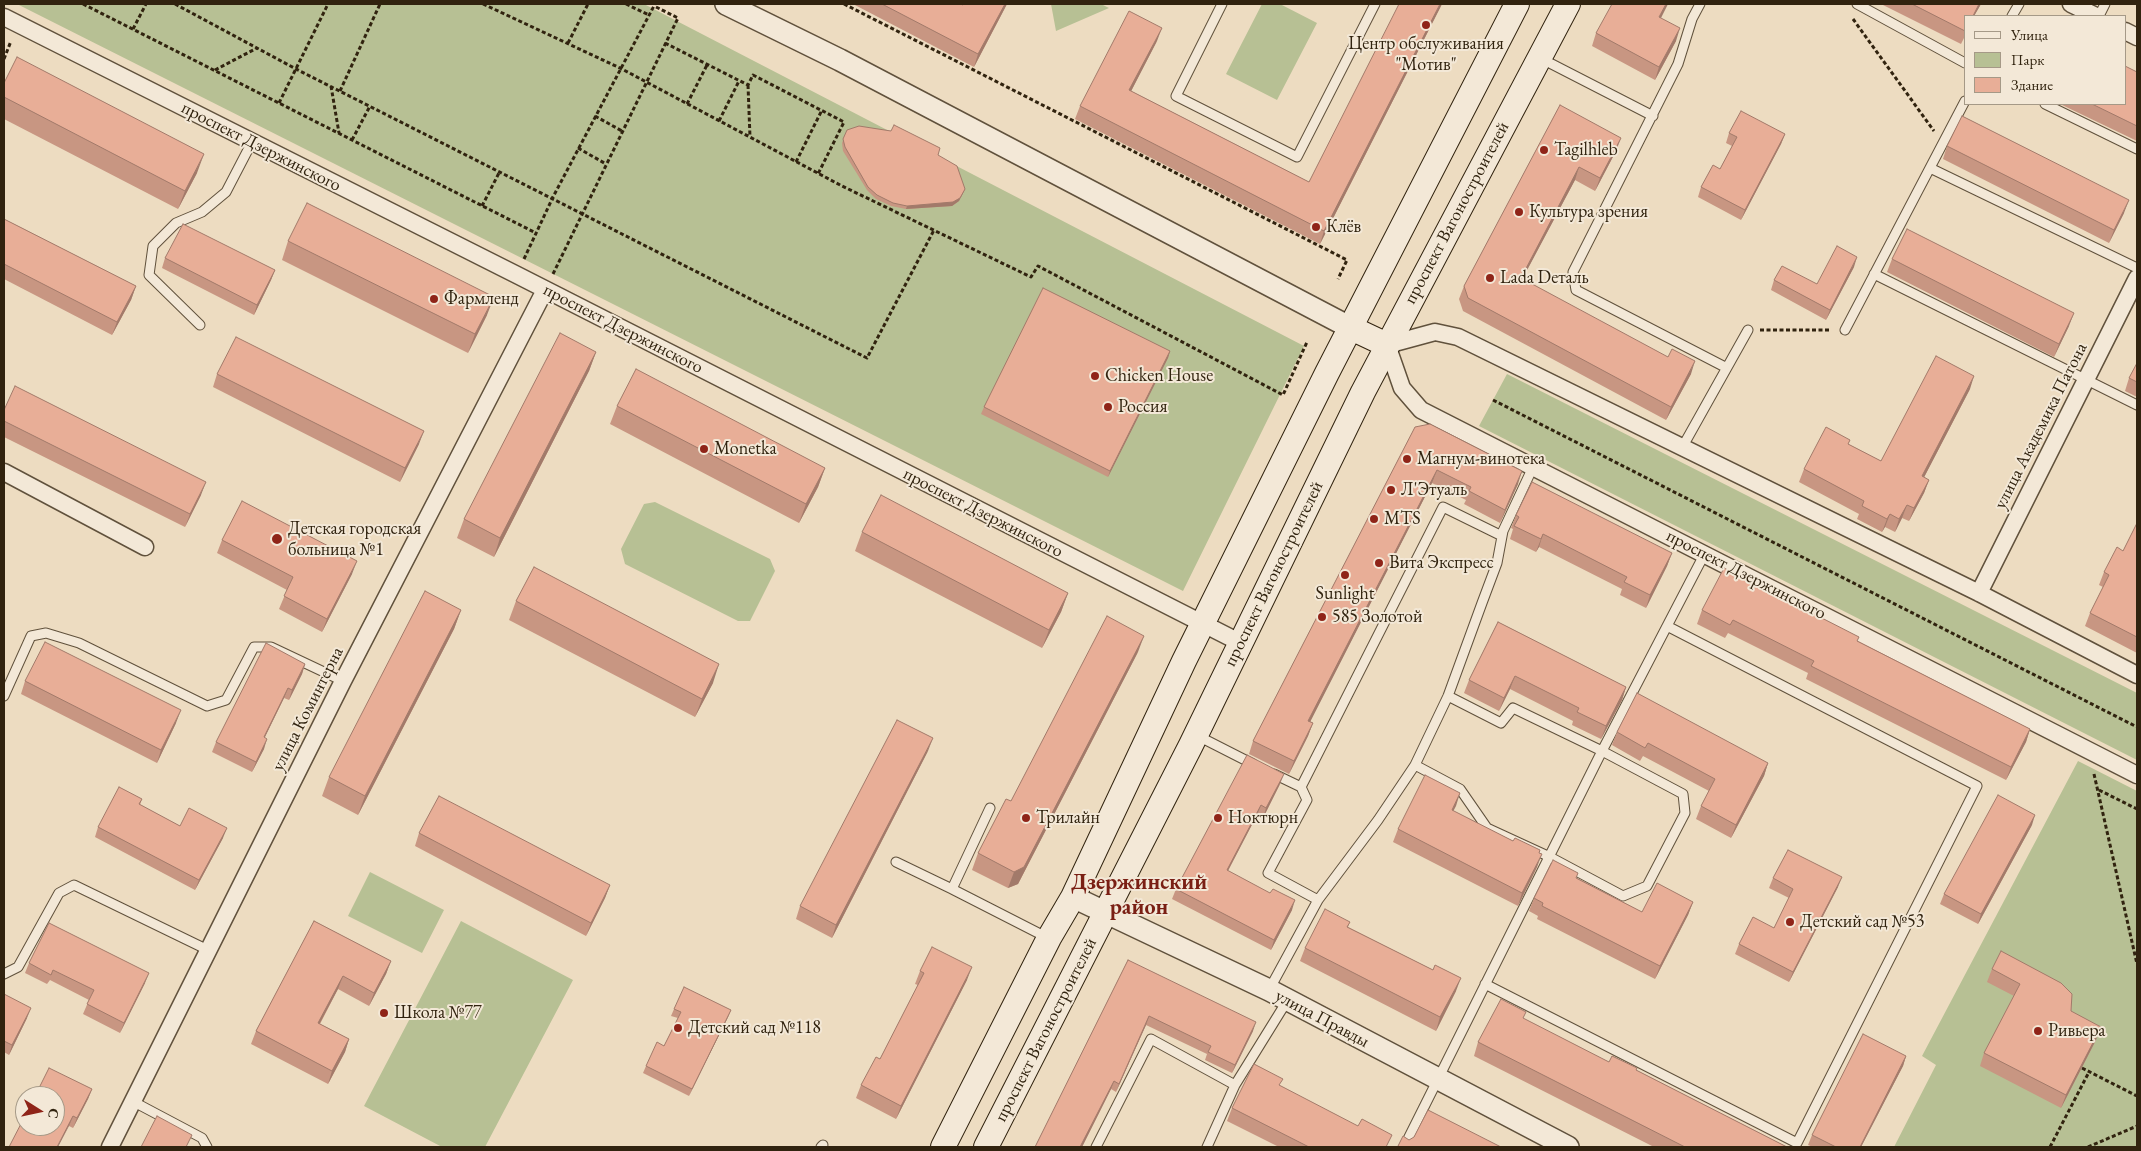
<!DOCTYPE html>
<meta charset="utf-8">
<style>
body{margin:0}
#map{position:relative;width:2141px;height:1151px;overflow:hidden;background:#eddcc1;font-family:"EB Garamond",serif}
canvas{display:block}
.frame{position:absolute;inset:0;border:5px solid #31230f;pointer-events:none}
.legend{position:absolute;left:1964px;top:15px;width:162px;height:90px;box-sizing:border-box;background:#f3e8d7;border:1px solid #a59987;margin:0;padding:6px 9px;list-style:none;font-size:15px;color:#31230f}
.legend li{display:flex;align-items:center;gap:10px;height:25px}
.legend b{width:25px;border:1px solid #a59987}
.north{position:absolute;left:15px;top:1086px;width:50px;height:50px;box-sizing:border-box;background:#f3e8d7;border:1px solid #a59987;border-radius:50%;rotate:100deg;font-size:14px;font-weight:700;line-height:20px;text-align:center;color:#31230f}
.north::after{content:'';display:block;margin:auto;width:18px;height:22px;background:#8f2418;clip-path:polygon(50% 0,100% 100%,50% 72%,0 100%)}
</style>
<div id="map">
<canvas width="2141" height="1151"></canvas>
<div class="frame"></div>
<ul class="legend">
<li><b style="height:6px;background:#f3e8d7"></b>Улица</li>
<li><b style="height:14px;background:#b7c094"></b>Парк</li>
<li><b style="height:14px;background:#e8ae97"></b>Здание</li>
</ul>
<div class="north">С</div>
</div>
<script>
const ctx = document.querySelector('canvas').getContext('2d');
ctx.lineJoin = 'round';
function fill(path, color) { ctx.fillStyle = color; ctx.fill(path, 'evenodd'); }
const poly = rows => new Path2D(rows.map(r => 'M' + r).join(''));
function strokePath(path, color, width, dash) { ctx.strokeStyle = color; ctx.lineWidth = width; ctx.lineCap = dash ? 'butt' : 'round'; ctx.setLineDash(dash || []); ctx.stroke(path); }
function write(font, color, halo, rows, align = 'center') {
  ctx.font = font + ' "EB Garamond",serif'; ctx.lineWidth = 4; ctx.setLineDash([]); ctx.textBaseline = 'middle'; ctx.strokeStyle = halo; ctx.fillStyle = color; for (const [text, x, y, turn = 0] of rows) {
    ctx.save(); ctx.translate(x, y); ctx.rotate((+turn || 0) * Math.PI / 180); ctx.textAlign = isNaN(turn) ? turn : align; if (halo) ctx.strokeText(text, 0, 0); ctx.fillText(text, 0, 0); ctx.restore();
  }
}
const green = poly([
 [17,4,644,4,1304,346,1183,591],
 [1051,4,1101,4,1109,8,1056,31],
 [1262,4,1280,4,1317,23,1277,100,1226,74],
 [1507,374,2137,693,2137,760,1479,426],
 [655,502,770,559,775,571,750,621,738,621,625,564,621,549,644,504],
 [2078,761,2137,791,2137,1147,1894,1147,1936,1065,1922,1056],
 [370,872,444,910,422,953,348,916],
 [461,921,573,980,485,1147,442,1147,364,1106]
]);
const path = poly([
 [83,4,536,233],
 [175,4,296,69,867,358,934,230],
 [483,4,620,68,842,186,1031,277,1038,266,1283,395,1307,342],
 [626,4,649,15],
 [844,4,1347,260,1338,279],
 [1853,19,1934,131],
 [133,29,146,4],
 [568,43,588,4],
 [665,43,748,85,753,75,844,122,818,174],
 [4,59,11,41],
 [215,70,257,48],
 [748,85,750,137],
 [331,86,339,133],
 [340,91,380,4],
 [279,103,328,4],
 [687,104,707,65],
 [595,116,622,131],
 [719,121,739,81],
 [352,140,370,106],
 [578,148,606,164],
 [796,162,822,110],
 [482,206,500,171],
 [524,259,553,197,655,4],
 [553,274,678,18,654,6],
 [1760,330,1831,330],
 [1493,400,2137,727],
 [2094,774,2137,964],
 [2099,790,2137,809],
 [2082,1068,2137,1096],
 [2050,1147,2089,1072],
 [2088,1147,2137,1126]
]);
const service = poly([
 [1222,4,1176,96,1297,157,1375,4],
 [1700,4,1692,19,1678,64,1573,272,1576,290,1725,367],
 [1857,4,1965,63],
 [2012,16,2019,4],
 [2099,16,2105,4],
 [1540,58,1653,116],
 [2045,104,2137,149],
 [1930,168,2137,268],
 [1874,274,2137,405],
 [200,325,149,275,153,246,176,223,202,212,226,192,252,142],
 [1845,330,1965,101],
 [1683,446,1748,330],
 [4,696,31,636,46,633,79,643,207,706,226,700,254,647,271,647,343,681],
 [1198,736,1253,764],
 [1415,765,1460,789,1487,828,1550,857,1623,896,1647,886,1685,813,1683,794,1602,751,1513,708,1501,723,1448,696],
 [1274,774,1301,787,1307,800,1268,873,1318,900],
 [1301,787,1443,507,1502,536],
 [990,808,952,889,1048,938],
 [896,862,952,889],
 [4,974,18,967,59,893,74,885,210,951],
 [1485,984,1797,1143,1977,786,1667,626],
 [1269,990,1318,900,1378,820,1415,765,1448,696,1482,603,1497,563,1503,531,1533,467],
 [134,1102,202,1138,207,1147],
 [821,1147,823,1145],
 [1096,1147,1151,1039,1235,1085,1287,1001],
 [1207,1147,1235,1085],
 [1404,1147,1602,751,1705,553]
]);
const minor = poly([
 [2071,4,2096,16],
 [4,17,517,275,1241,643],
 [2125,31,2137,37],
 [4,472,145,547],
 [1979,593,2137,278],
 [2137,675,1979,593,1458,337,1435,332,1387,345,1402,388,1421,410,2137,775],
 [110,1147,343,681,545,290]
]);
const tertiary = poly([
 [726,4,840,60,1351,328],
 [1073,897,1269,990,1568,1147]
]);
const secondary = poly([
 [1351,328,1387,345],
 [943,1147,1049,938,1073,897,1184,661,1327,373,1517,4],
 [986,1147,1191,745,1363,392,1568,4]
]);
const wall = poly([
 [853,4,961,4,963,5,1007,4,974,67],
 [1442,4,1320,244,1075,119,1080,106,1157,41,1131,91,1309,182],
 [1881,4,1981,4,1974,16,1965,16,1965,36,1961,44],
 [1661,18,1676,41,1655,80,1592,46,1596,33],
 [2137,72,2137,141,2060,104,2125,104],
 [4,83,197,173,178,209,4,119],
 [1560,105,1616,151,1595,191,1575,180,1522,279,1691,374,1666,420,1463,311,1459,299,1464,286],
 [847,130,891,131,938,155,965,189,959,201,952,206,906,209,891,206,876,199,867,190,843,151,842,143],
 [1729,133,1785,134,1781,144,1741,220,1698,197,1701,187,1720,169,1732,146,1726,143],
 [1947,146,2124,213,2109,243,1943,159],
 [4,219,136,286,131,300,112,335,4,279],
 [288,241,487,315,468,353,282,260],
 [165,258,275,270,271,280,254,315,162,268],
 [1892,259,2069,326,2054,357,1887,272],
 [1854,267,1826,320,1771,290,1774,280,1817,284],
 [1170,351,1168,358,1108,477,981,414,984,407],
 [596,352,589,371,494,557,457,538,464,519],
 [2137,363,2137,397,2125,391,2129,378],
 [217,374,419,444,400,482,213,387],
 [1970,389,1924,477,1929,480,1924,493,1909,521,1902,518,1895,532,1885,527,1882,532,1857,519,1859,514,1799,482,1804,469,1850,440,1848,444,1881,461],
 [617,406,825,468,818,487,799,523,610,424],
 [4,410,201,495,185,527,4,437],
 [1415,427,1518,484,1500,523,1464,504,1466,500,1432,483,1310,721,1313,723,1308,736,1289,774,1249,754,1253,741],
 [1516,515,1672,553,1667,566,1646,608,1620,595,1622,589,1539,547,1536,552,1510,539,1513,529,1511,528],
 [2137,523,2137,653,2085,626,2090,613,2103,587,2099,585,2104,572,2123,551],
 [862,532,1068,593,1061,612,1042,648,855,551],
 [222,540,352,574,322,632,279,609,287,590,217,553],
 [516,601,713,683,695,717,509,620],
 [461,610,454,629,358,815,322,796,329,777],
 [1702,610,1858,641,2030,729,2026,742,2006,780,1806,679,1808,673,1728,633,1725,638,1697,624],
 [1498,622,1626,687,1622,700,1601,739,1572,725,1573,721,1510,689,1499,711,1464,693,1469,680],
 [1138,652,1018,884,1008,888,972,870,978,853,1011,801],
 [305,664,302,674,289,700,284,698,265,737,264,749,252,772,212,752,216,742],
 [25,681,176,723,157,763,21,694],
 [1617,732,1768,763,1764,776,1731,838,1696,819,1701,806,1709,791,1643,756,1640,761,1612,745],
 [928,751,832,938,796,919,800,906],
 [1280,784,1263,818,1257,815,1228,871,1292,910,1271,950,1172,899,1176,889],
 [1460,793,1453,811,1513,841,1539,853,1537,867,1518,906,1393,842,1398,829],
 [142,799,140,805,180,826,223,838,195,890,95,837,98,827],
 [2032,825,1978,924,1940,904,1944,894],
 [419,833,610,885,605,898,586,936,415,846],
 [1577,878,1642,912,1693,902,1688,915,1655,979,1537,919,1538,916,1529,911,1534,898],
 [1773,878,1838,887,1789,982,1735,954,1739,944,1774,928,1789,898,1769,888],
 [314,921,391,961,386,974,369,1006,338,989,320,1024,349,1039,345,1052,328,1084,251,1044,256,1031],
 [1350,922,1348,927,1433,970,1456,991,1436,1031,1300,961,1305,948],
 [1128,960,1253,1031,1232,1073,1205,1060,1207,1054,1146,1025,1116,1092,1111,1089,1082,1147,1035,1147],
 [29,963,145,983,120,1033,83,1014,89,1000,50,980,47,984,25,973],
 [1992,969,2071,1011,2096,1040,2061,1108,1980,1066,1984,1053,2014,996,1987,982],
 [920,971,967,980,896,1119,856,1098,861,1085,880,1059,918,985,915,984],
 [4,994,27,1018,9,1055,4,1052],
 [674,1009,731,1010,728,1017,689,1096,643,1073,646,1066,664,1046,678,1018,671,1016],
 [1524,1019,1609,1062,1636,1070,1787,1147,1654,1147,1474,1056,1478,1042],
 [1906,1056,1903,1066,1861,1147,1813,1147,1808,1145,1812,1135],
 [1280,1086,1387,1147,1279,1147,1227,1121,1232,1108],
 [92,1089,88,1099,73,1128,69,1126,9,1147]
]);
const shadedWall = poly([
 [1005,4,1007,4,974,67,978,54],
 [1440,4,1442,4,1320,244,1324,231],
 [1666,4,1668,4,1655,30,1659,17],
 [1979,4,1981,4,1974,16,1973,16],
 [1162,28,1157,41,1125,103,1129,90],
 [1680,28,1676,41,1655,80,1659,67],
 [1785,134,1781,144,1741,220,1745,210],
 [1621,138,1616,151,1595,191,1600,178],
 [204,154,197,173,178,209,185,191],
 [1579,167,1575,180,1516,291,1521,278],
 [965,189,959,201,952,206,906,209,907,206],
 [2129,200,2124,213,2109,243,2114,230],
 [1857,257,1854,267,1826,320,1830,310],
 [275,270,271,280,254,315,257,305],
 [136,286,131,300,112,335,117,322],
 [494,297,487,315,468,353,475,334],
 [2074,313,2069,326,2054,357,2059,344],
 [1170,351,1168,358,1108,477,1110,471],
 [596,352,589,371,494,557,500,538],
 [1695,361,1691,374,1666,420,1671,407],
 [1974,376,1970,389,1918,489,1922,476],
 [424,431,419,444,400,482,405,468],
 [825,468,818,487,799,523,806,504],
 [1437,470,1432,483,1304,734,1308,721],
 [1522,471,1518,484,1500,523,1505,510],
 [1929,480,1924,493,1909,521,1914,508],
 [206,482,201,495,185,527,190,514],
 [1907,505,1902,518,1895,532,1899,519],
 [1890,514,1885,527,1882,532,1887,519],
 [1543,534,1539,547,1536,552,1541,539],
 [1672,553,1667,566,1646,608,1650,595],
 [357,561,352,574,322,632,327,619],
 [1068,593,1061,612,1042,648,1049,630],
 [461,610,454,629,358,815,365,796],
 [1144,636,1138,652,1018,884,1008,888,1014,872],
 [305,664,302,674,289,700,292,690],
 [719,664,713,683,695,717,702,699],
 [1515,676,1510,689,1499,711,1504,698],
 [1626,687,1622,700,1601,739,1606,726],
 [288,688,284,698,260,747,264,737],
 [181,710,176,723,157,763,161,750],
 [1313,723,1308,736,1289,774,1294,761],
 [2030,729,2026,742,2006,780,2011,767],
 [933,738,928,751,832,938,836,925],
 [267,739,264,749,252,772,256,762],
 [1768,763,1764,776,1731,838,1736,825],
 [1284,774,1280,784,1263,818,1266,808],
 [1460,793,1456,806,1447,823,1452,810],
 [1261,805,1257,815,1223,880,1227,870],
 [2035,815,2032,825,1978,924,1981,914],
 [227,828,223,838,195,890,199,880],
 [1542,854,1537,867,1518,906,1522,893],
 [1842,877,1838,887,1789,982,1793,972],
 [610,885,605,898,586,936,591,923],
 [1295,900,1292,910,1271,950,1274,940],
 [1693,902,1688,915,1655,979,1660,966],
 [391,961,386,974,369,1006,374,993],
 [972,967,967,980,896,1119,901,1106],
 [149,973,145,983,120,1033,124,1023],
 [343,976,338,989,313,1036,318,1023],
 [1461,978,1456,991,1436,1031,1440,1017],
 [31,1008,27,1018,9,1055,12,1045],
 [731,1010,728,1017,689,1096,692,1089],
 [1149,1016,1146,1025,1116,1092,1119,1084],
 [1256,1022,1253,1031,1232,1073,1235,1065],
 [2101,1027,2096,1040,2061,1108,2066,1095],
 [349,1039,345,1052,328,1084,332,1071],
 [1906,1056,1903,1066,1861,1147,1860,1147],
 [1114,1081,1111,1089,1082,1147,1080,1147],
 [92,1089,88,1099,73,1128,77,1118],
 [73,1116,69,1126,58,1147,57,1147]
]);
const building = poly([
 [882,4,961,4,963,5,964,4,1005,4,978,54,882,4],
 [1399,4,1440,4,1324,231,1080,106,1129,11,1162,28,1129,90,1309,182,1399,4],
 [1612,4,1666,4,1659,17,1680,28,1659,67,1596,33,1612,4],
 [1912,4,1979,4,1973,16,1965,16,1965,31,1912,4],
 [17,57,204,154,185,191,4,97,4,83,17,57],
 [2125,66,2137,72,2137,126,2092,104,2125,104,2125,66],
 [1560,105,1621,138,1600,178,1579,167,1521,278,1668,357,1672,349,1695,361,1671,407,1468,298,1464,286,1560,105],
 [1741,111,1785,134,1745,210,1701,187,1713,165,1720,169,1737,137,1729,133,1741,111],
 [1962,116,2129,200,2114,230,1947,146,1962,116],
 [894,125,940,148,938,155,957,166,965,189,960,198,953,202,907,206,893,203,877,195,868,187,845,147,843,139,847,130,859,126,891,131,894,125],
 [307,203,494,297,475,334,288,241,307,203],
 [4,219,136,286,117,322,4,264,4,219],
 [183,224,275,270,257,305,165,258,183,224],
 [1907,229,2074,313,2059,344,1892,259,1907,229],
 [1837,246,1857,257,1830,310,1774,280,1782,266,1817,284,1837,246],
 [1043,288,1170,351,1110,471,984,407,1043,288],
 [560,333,596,352,500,538,464,519,560,333],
 [236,337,424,431,405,468,217,374,236,337],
 [1936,356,1974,376,1922,476,1929,480,1914,508,1907,505,1899,519,1890,514,1887,519,1862,506,1864,501,1804,469,1826,427,1850,440,1848,444,1881,461,1936,356],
 [2137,363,2137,382,2129,378,2137,363],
 [636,369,825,468,806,504,617,406,636,369],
 [15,386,206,482,190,514,4,421,4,410,15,386],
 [1430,424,1522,471,1505,510,1469,491,1471,487,1437,470,1308,721,1313,723,1294,761,1253,741,1415,427,1430,424],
 [1532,482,1672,553,1650,595,1624,582,1627,577,1543,534,1541,539,1514,526,1519,517,1516,515,1532,482],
 [881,495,1068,593,1049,630,862,532,881,495],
 [242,501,357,561,327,619,284,596,293,577,222,540,242,501],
 [2137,523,2137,637,2090,613,2109,575,2104,572,2117,547,2123,551,2137,523],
 [534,567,719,664,702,699,516,601,534,567],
 [1724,568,1859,637,1857,641,2030,729,2011,767,1811,666,1814,661,1733,620,1730,625,1702,610,1724,568],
 [425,591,461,610,365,796,329,777,425,591],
 [1107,616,1144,636,1024,867,1014,872,978,853,1006,799,1011,801,1107,616],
 [1498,622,1626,687,1606,726,1577,712,1579,708,1515,676,1504,698,1469,680,1498,622],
 [45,642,181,710,161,750,25,681,45,642],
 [266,643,305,664,292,690,288,688,264,737,267,739,256,762,216,742,266,643],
 [1637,693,1768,763,1736,825,1701,806,1715,779,1648,743,1645,748,1617,732,1637,693],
 [897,720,933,738,836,925,800,906,897,720],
 [1247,755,1284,774,1266,808,1261,805,1227,870,1270,893,1273,889,1295,900,1274,940,1176,889,1247,755],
 [1425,775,1460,793,1452,810,1513,841,1515,838,1540,850,1539,853,1542,854,1522,893,1398,829,1425,775],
 [119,787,142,799,139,804,180,826,189,808,227,828,199,880,98,827,119,787],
 [1998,795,2035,815,1981,914,1944,894,1998,795],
 [439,796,610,885,591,923,419,833,439,796],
 [1788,850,1842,877,1793,972,1739,944,1753,917,1774,928,1793,889,1773,878,1788,850],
 [1553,860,1578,873,1576,878,1642,912,1657,883,1693,902,1660,966,1542,906,1543,903,1534,898,1553,860],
 [1325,909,1350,922,1347,927,1433,970,1435,965,1461,978,1440,1017,1305,948,1325,909],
 [314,921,391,961,374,993,343,976,318,1023,349,1039,332,1071,256,1031,314,921],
 [49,923,149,973,124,1023,87,1004,94,990,53,970,51,975,29,963,49,923],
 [932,947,972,967,901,1106,861,1085,876,1057,880,1059,924,973,920,971,932,947],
 [2001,951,2061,983,2072,994,2071,1011,2101,1027,2066,1095,1984,1053,2020,984,1992,969,2001,951],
 [1128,960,1256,1022,1235,1065,1208,1052,1211,1046,1149,1016,1119,1084,1114,1081,1080,1147,1035,1147,1128,960],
 [684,987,731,1010,692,1089,646,1066,657,1042,664,1046,681,1012,674,1009,684,987],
 [4,994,31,1008,12,1045,4,1041,4,994],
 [1501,999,1526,1012,1523,1018,1609,1062,1612,1056,1637,1068,1636,1070,1787,1147,1685,1147,1478,1042,1501,999],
 [1863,1034,1906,1056,1860,1147,1836,1147,1812,1135,1863,1034],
 [1254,1064,1283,1079,1279,1085,1358,1126,1362,1119,1392,1135,1386,1147,1309,1147,1232,1108,1254,1064],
 [49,1068,92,1089,77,1118,73,1116,57,1147,9,1147,25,1116,25,1126,55,1126,55,1096,35,1096,49,1068],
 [1428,1110,1501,1147,1400,1147,1398,1146,1403,1136,1409,1140,1414,1137,1428,1110],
 [157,1116,192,1135,186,1147,141,1147,157,1116]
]);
const markers = [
 [1426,25,5,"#8f2418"],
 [1544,150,5,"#8f2418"],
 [1519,212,5,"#8f2418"],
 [1316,227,5,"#8f2418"],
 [1490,278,5,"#8f2418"],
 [434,299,5,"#8f2418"],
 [1095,376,5,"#8f2418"],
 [1108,407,5,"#8f2418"],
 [704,449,5,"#8f2418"],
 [1407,459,5,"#8f2418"],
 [1391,490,5,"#8f2418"],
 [1374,519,5,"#8f2418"],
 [277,539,6,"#8f2418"],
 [1379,563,5,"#8f2418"],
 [1345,575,5,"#8f2418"],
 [1322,617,5,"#8f2418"],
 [1026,818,5,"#8f2418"],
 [1218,818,5,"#8f2418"],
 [1790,922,5,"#8f2418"],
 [384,1013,5,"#8f2418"],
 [678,1028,5,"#8f2418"],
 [2038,1031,5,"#8f2418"]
];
const poiNames = [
 ["Центр обслуживания",1426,44,"center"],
 ["\"Мотив\"",1426,65,"center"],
 ["Tagilhleb",1554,150],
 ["Культура зрения",1529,212],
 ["Клёв",1326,227],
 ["Lada Dеталь",1500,278],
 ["Фармленд",444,299],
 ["Chicken House",1105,376],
 ["Россия",1118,407],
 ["Monetka",714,449],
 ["Магнум-винотека",1417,459],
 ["Л'Этуаль",1401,490],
 ["MTS",1384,519],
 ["Детская городская",288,529],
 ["больница №1",288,550],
 ["Вита Экспресс",1389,563],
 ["Sunlight",1345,594,"center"],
 ["585 Золотой",1332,617],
 ["Трилайн",1036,818],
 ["Ноктюрн",1228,818],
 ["Детский сад №53",1800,922],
 ["Школа №77",394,1013],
 ["Детский сад №118",688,1028],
 ["Ривьера",2048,1031]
];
const streetNames = [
 ["проспект Дзержинского",261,147,27],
 ["проспект Вагоностроителей",1457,213,-62],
 ["проспект Дзержинского",623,329,27],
 ["улица Академика Патона",2041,426,-63],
 ["проспект Дзержинского",983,513,27],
 ["проспект Вагоностроителей",1274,574,-64],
 ["проспект Дзержинского",1746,575,27],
 ["улица Коминтерна",308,709,-63],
 ["улица Правды",1322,1019,28],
 ["проспект Вагоностроителей",1046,1030,-63]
];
const districtNames = [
 ["Дзержинский",1139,883],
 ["район",1139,908]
];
fill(green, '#b7c094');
strokePath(service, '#60513c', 11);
strokePath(minor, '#60513c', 19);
strokePath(tertiary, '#60513c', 24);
strokePath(secondary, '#31230f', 26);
strokePath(path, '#31230f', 3, [4, 2.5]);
strokePath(service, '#f3e8d7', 9);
strokePath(minor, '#f3e8d7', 16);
strokePath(tertiary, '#f3e8d7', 21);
strokePath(secondary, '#f3e8d7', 24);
fill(wall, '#c89682');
fill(shadedWall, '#a27a6a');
fill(building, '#e8ae97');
strokePath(building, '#a27a6a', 1);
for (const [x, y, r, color] of markers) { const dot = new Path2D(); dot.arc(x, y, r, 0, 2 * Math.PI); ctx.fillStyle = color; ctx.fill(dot); strokePath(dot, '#f3e8d7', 2); }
write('18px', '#31230f', '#f3e8d7', poiNames, 'left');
write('18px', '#31230f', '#f3e8d7', streetNames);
write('bold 22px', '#7a1f14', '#f3e8d7', districtNames);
</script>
